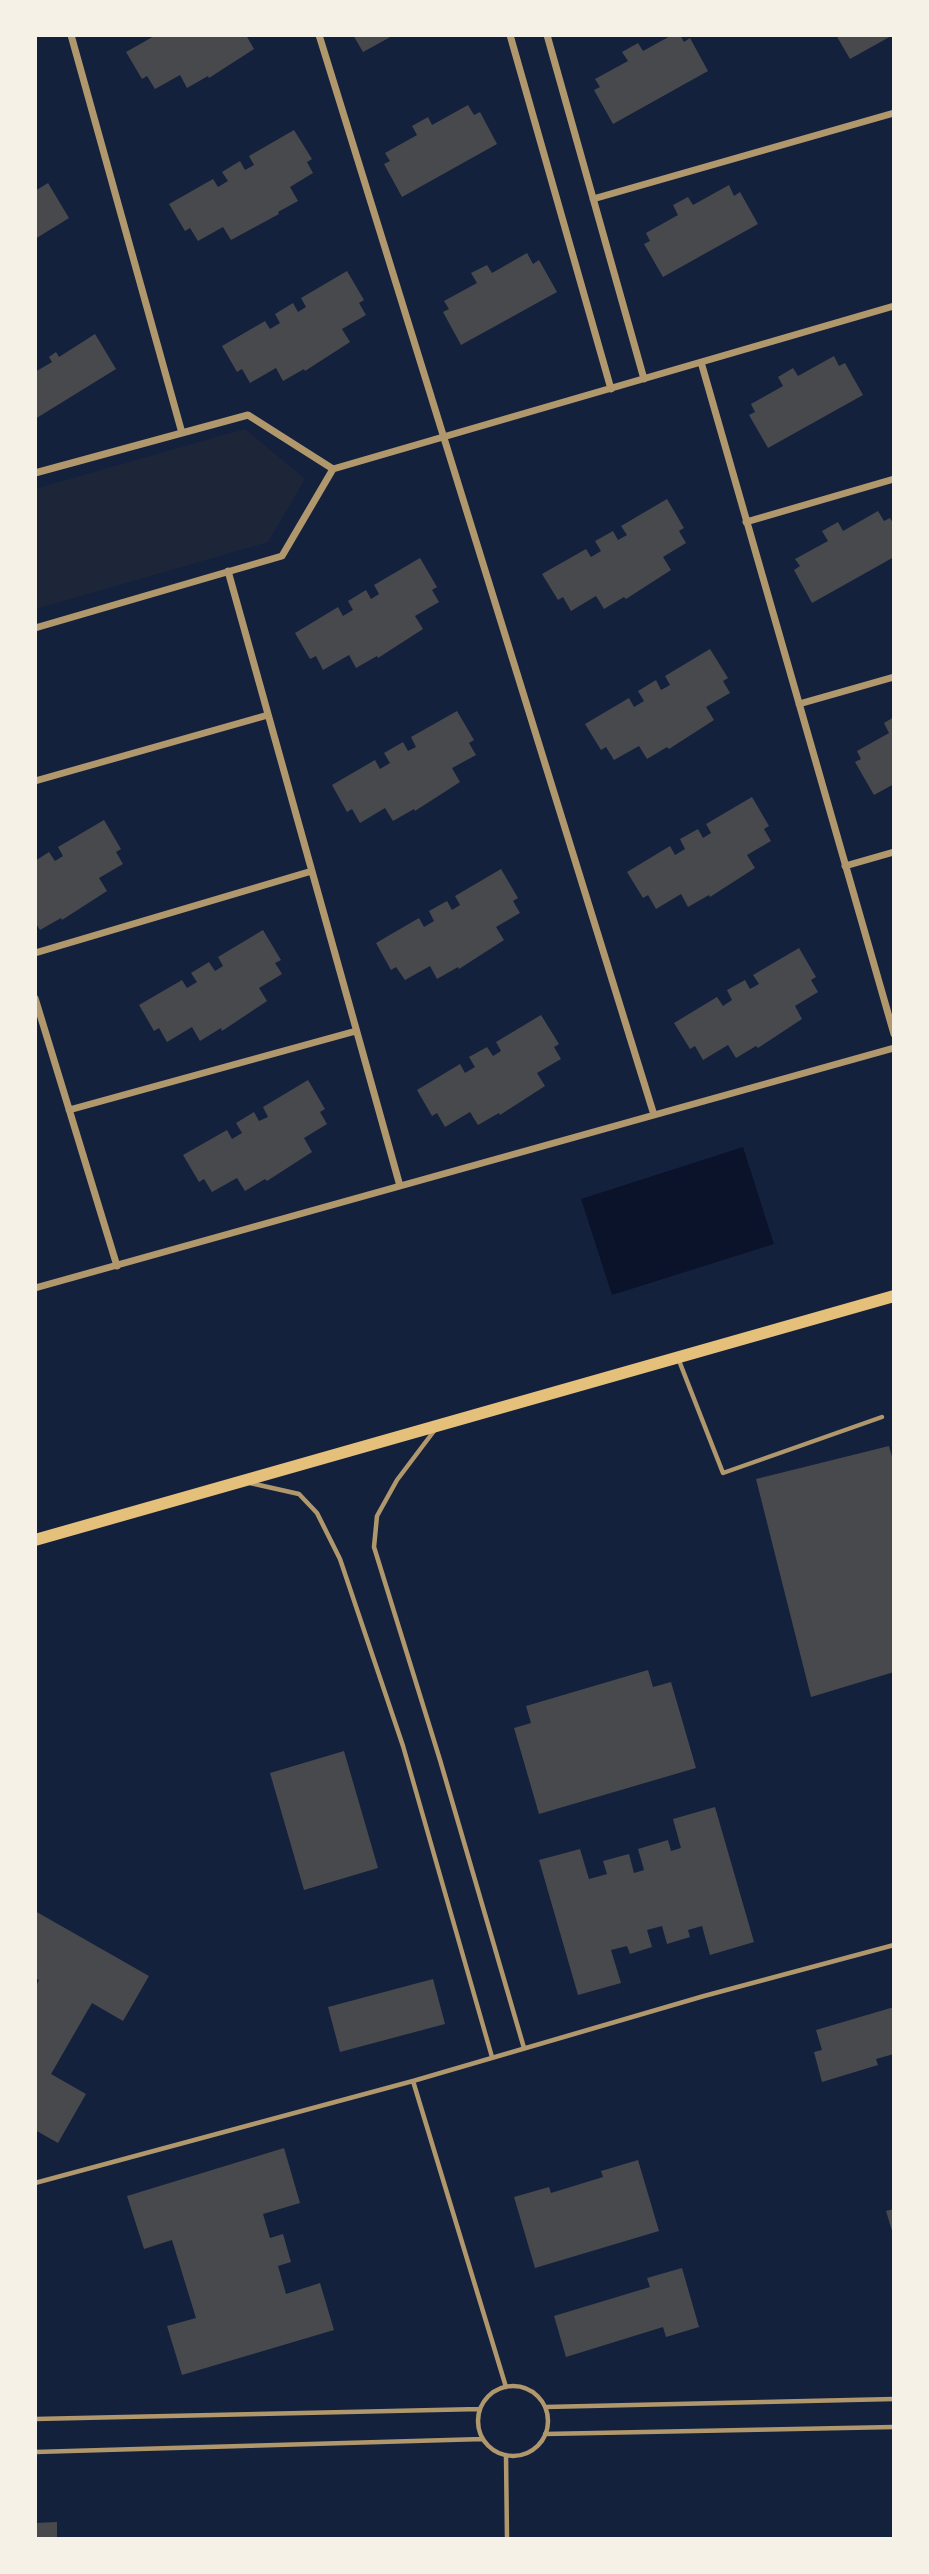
<!DOCTYPE html>
<style>
body{margin:0}
#map{position:relative;width:929px;height:2574px;overflow:hidden;background:#14213d;font-family:"Noto Sans",sans-serif}
canvas{display:block}
.frame{position:absolute;inset:0;border:37px solid #f6f1e7;pointer-events:none}
</style>
<div id="map">
<canvas width="929" height="2574"></canvas>
<div class="frame"></div>
</div>
<script>
const ctx = document.querySelector('canvas').getContext('2d');
ctx.lineJoin = 'round';
function fill(path, color) { ctx.fillStyle = color; ctx.fill(path, 'evenodd'); }
const poly = rows => new Path2D(rows.map(r => 'M' + r).join(''));
function strokePath(path, color, width, dash) { ctx.strokeStyle = color; ctx.lineWidth = width; ctx.lineCap = dash ? 'butt' : 'round'; ctx.setLineDash(dash || []); ctx.stroke(path); }
const green = poly([
 [245,429,305,479,268,542,35,609,35,489]
]);
const water = poly([
 [743,1147,774,1244,612,1295,581,1199]
]);
const building = poly([
 [156,35,246,35,254,49,209,78,208,76,187,88,180,75,155,89,147,76,142,79,126,52],
 [353,35,394,35,363,52],
 [672,35,680,35,684,42,690,38,708,71,613,124,594,90,600,87,595,79,628,61,622,52,638,43,643,51],
 [836,35,893,35,850,59],
 [468,105,474,115,480,112,497,144,402,197,384,164,390,161,385,153,417,135,412,126,428,117,432,125],
 [294,130,312,159,307,162,313,173,290,187,298,201,278,212,279,214,231,240,223,227,198,241,190,228,185,231,169,204,213,179,218,187,228,181,222,172,240,161,245,170,254,165,249,156],
 [48,183,69,218,35,239,35,191],
 [729,185,734,196,740,192,758,224,663,277,644,244,650,241,646,233,678,215,673,205,688,197,693,205],
 [527,253,533,264,539,260,557,292,461,345,443,312,449,309,444,301,477,283,471,273,487,265,492,273],
 [347,271,364,300,359,303,366,315,342,329,350,342,305,371,304,369,283,381,276,368,250,383,242,369,237,372,222,346,265,321,270,329,280,323,275,314,293,303,298,312,306,307,301,298],
 [95,334,116,369,35,419,35,372,52,362,49,357,56,352,59,357],
 [834,356,839,366,845,363,863,395,768,448,749,415,755,412,751,404,783,386,778,377,793,368,798,376],
 [667,499,684,528,679,531,686,543,663,557,671,570,626,599,624,597,604,609,596,596,571,611,563,597,558,600,542,574,586,549,591,557,601,551,595,541,613,531,618,540,627,535,621,526],
 [878,511,884,521,890,518,894,525,894,557,812,603,794,570,800,566,795,559,828,541,822,531,838,522,843,531],
 [420,558,437,587,432,590,439,602,415,616,423,629,378,658,377,656,356,668,349,655,323,670,316,656,310,659,295,633,338,607,343,616,353,610,348,601,366,590,371,599,379,594,374,585],
 [710,649,728,678,723,681,730,693,706,707,714,720,669,749,667,747,647,759,639,746,614,760,606,747,601,750,585,724,629,698,634,707,644,701,638,691,656,680,661,690,670,685,665,676],
 [457,711,474,740,469,743,476,755,452,768,460,782,415,811,414,809,393,821,385,808,360,823,352,809,347,812,332,785,375,760,380,769,390,763,384,753,403,742,408,751,416,747,411,737],
 [894,717,894,784,874,795,855,762,861,759,857,751,889,733,884,723],
 [752,797,769,826,764,829,771,841,747,855,755,868,710,897,709,895,688,907,681,894,656,909,648,895,643,898,627,872,670,846,675,855,685,849,680,839,698,829,703,838,711,833,706,824],
 [104,820,121,849,116,852,123,864,99,878,107,891,62,920,61,918,40,930,35,922,35,874,37,873,35,861,49,852,55,861,63,856,58,847],
 [501,869,518,898,513,901,520,913,496,927,504,940,459,969,458,967,437,979,430,966,405,980,396,967,391,970,376,943,419,918,424,927,434,921,429,911,447,901,452,910,460,905,455,896],
 [263,930,281,960,275,963,282,974,259,988,267,1001,222,1031,221,1028,200,1041,192,1027,167,1042,159,1028,154,1031,139,1005,182,980,187,988,197,982,191,973,209,962,215,971,223,966,218,957],
 [799,948,816,977,811,980,818,992,795,1006,802,1019,758,1048,756,1046,736,1058,728,1045,703,1060,695,1046,690,1049,674,1023,717,997,723,1006,732,1000,727,990,745,980,750,989,759,984,753,975],
 [541,1015,559,1044,554,1047,561,1059,537,1073,545,1086,500,1115,499,1113,478,1125,470,1112,445,1127,437,1113,432,1116,417,1090,460,1064,465,1073,475,1067,469,1057,487,1047,493,1056,501,1051,496,1042],
 [308,1080,325,1109,320,1112,327,1124,304,1138,312,1152,267,1181,265,1179,245,1191,237,1178,212,1192,204,1179,199,1182,183,1155,227,1130,232,1139,242,1133,236,1123,254,1112,259,1121,268,1117,263,1107],
 [889,1446,894,1464,894,1672,811,1697,756,1479],
 [648,1670,653,1687,671,1682,696,1768,539,1814,514,1728,531,1723,526,1706],
 [344,1751,378,1868,304,1890,270,1773],
 [715,1807,754,1942,710,1955,702,1926,688,1930,690,1937,667,1944,662,1926,647,1930,652,1947,630,1954,627,1946,611,1950,621,1983,578,1995,539,1860,580,1849,589,1879,607,1874,603,1861,629,1854,634,1873,644,1870,638,1849,668,1840,671,1851,681,1848,673,1819],
 [35,1911,149,1976,123,2021,92,2003,51,2074,86,2094,58,2143,35,2130,35,1988,39,1980,35,1978],
 [433,1979,445,2024,340,2052,328,2007],
 [894,2007,894,2054,876,2059,878,2065,822,2082,814,2052,822,2050,816,2030],
 [284,2148,300,2203,263,2214,270,2238,283,2234,291,2262,278,2266,286,2294,320,2283,334,2330,182,2375,167,2326,196,2318,172,2240,144,2249,127,2196],
 [638,2160,659,2231,535,2268,514,2197,549,2187,551,2193,603,2177,601,2171],
 [894,2209,894,2234,893,2234,886,2211],
 [682,2268,699,2327,666,2337,663,2327,566,2357,554,2316,650,2287,647,2278],
 [57,2522,57,2539,35,2539,35,2523]
]);
const service = poly([
 [678,1358,723,1473,882,1417],
 [434,1431,397,1480,377,1516,374,1547,440,1760,524,2048],
 [250,1483,299,1494,317,1513,340,1559,403,1746,492,2057],
 [413,2081,506,2387],
 [35,2183,413,2081,704,1996,894,1945],
 '478 2421a35 35 0 1 1 70 0a35 35 0 1 1-70 0Z',
 [545,2407,894,2399],
 [35,2419,480,2409],
 [545,2434,894,2427],
 [35,2452,483,2439],
 [506,2455,507,2539]
]);
const minor = poly([
 [71,35,182,433],
 [319,35,654,1115],
 [510,35,611,389],
 [547,35,644,379],
 [593,199,894,113],
 [701,362,894,1034],
 [35,473,248,415,333,469],
 [746,522,894,479],
 [228,571,400,1186],
 [35,628,282,556,333,469,894,306],
 [799,704,894,677],
 [35,781,268,715],
 [845,866,894,852],
 [35,953,312,871],
 [35,998,117,1266],
 [69,1110,356,1031],
 [35,1288,894,1048]
]);
const secondary = poly([
 [35,1540,894,1296]
]);
fill(green, '#1d2539');
fill(water, '#0b132b');
fill(building, '#48494c');
strokePath(service, '#b1986c', 4.5);
strokePath(minor, '#b1986c', 7);
strokePath(secondary, '#e5c07b', 12);
</script>
